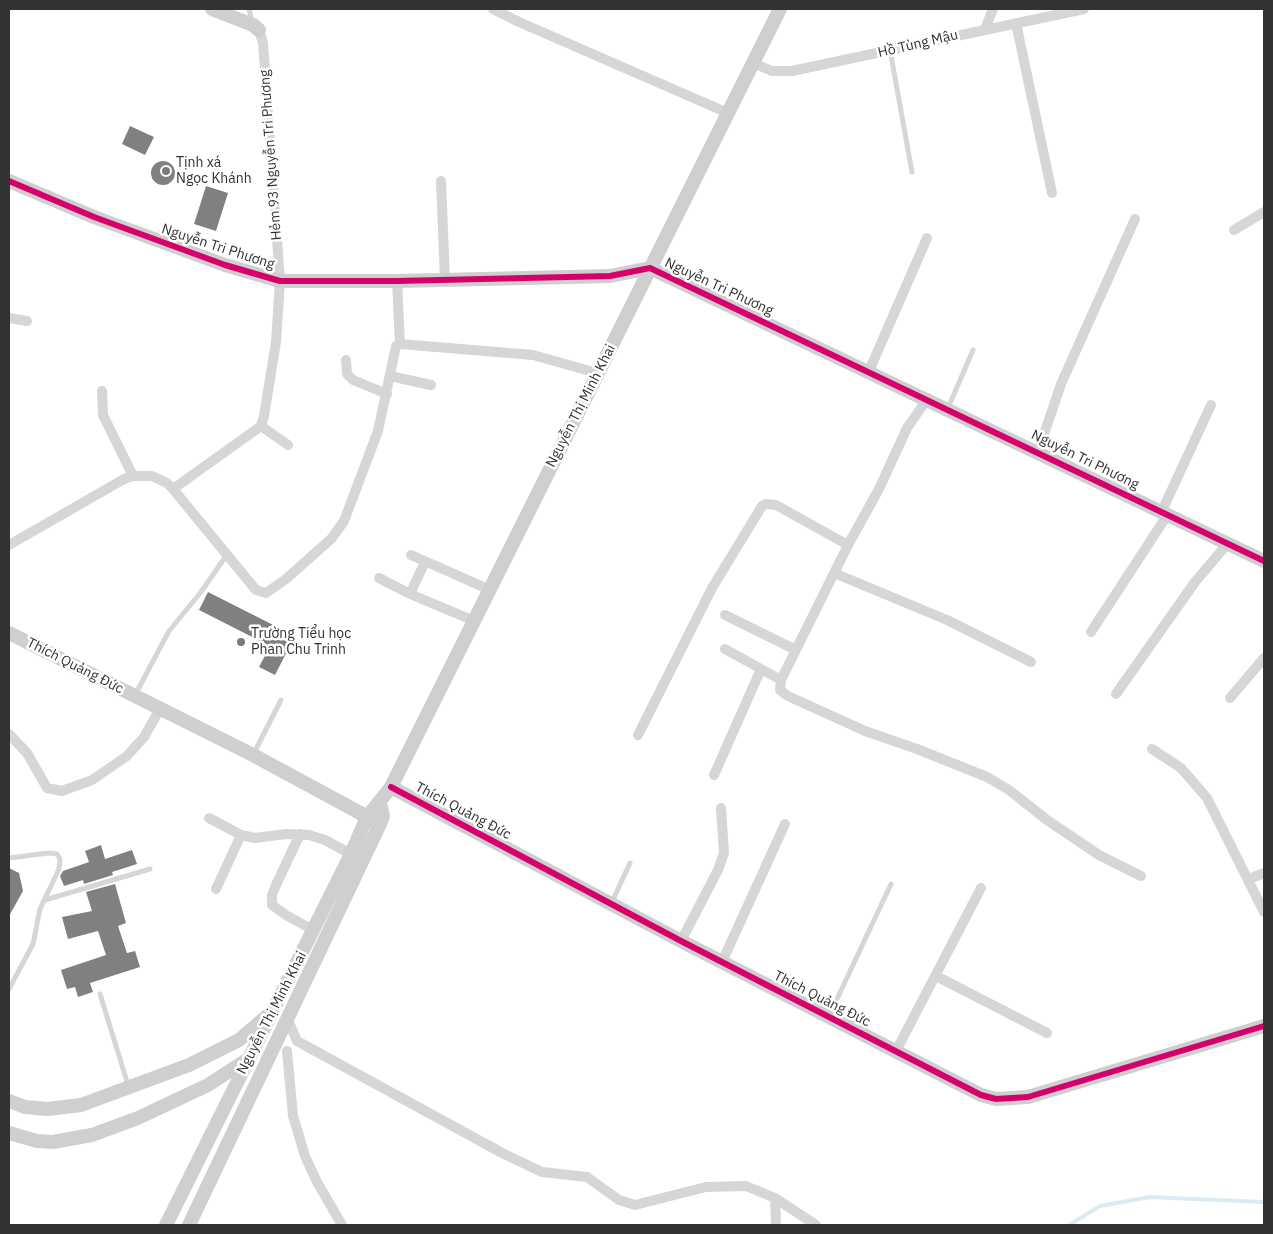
<!DOCTYPE html>
<meta charset="utf-8">
<style>
body{margin:0}
#map{position:relative;width:1273px;height:1234px;overflow:hidden;background:#fff;font-family:"IBM Plex Sans",sans-serif}
canvas{display:block}
.frame{position:absolute;inset:0;border:10px solid #323232;pointer-events:none}
</style>
<div id="map">
<canvas width="1273" height="1234"></canvas>
<div class="frame"></div>
</div>
<script>
const ctx = document.querySelector('canvas').getContext('2d');
ctx.lineJoin = 'round';
const poly = rows => new Path2D(rows.map(r => 'M' + r).join(''));
function strokePath(path, color, width, dash) { ctx.strokeStyle = color; ctx.lineWidth = width; ctx.lineCap = dash ? 'butt' : 'round'; ctx.setLineDash(dash || []); ctx.stroke(path); }
function fill(path, color) { ctx.fillStyle = color; ctx.fill(path, 'evenodd'); }
function write(font, color, halo, rows, align = 'center') {
  ctx.font = font + ' "IBM Plex Sans",sans-serif'; ctx.lineWidth = 5; ctx.setLineDash([]); ctx.textBaseline = 'middle'; ctx.strokeStyle = halo; ctx.fillStyle = color; for (const [text, x, y, turn = 0] of rows) {
    ctx.save(); ctx.translate(x, y); ctx.rotate((+turn || 0) * Math.PI / 180); ctx.textAlign = isNaN(turn) ? turn : align; if (halo) ctx.strokeText(text, 0, 0); ctx.fillText(text, 0, 0); ctx.restore();
  }
}
const stream = poly([
 [1069,1225,1100,1206,1150,1197,1264,1202]
]);
const building = poly([
 [130,126,154,137,145,155,122,144],
 '151 173a12 12 0 1 1 24 0a12 12 0 1 1-24 0Z',
 [206,186,228,193,216,231,194,224],
 [208,592,295,636,275,675,259,667,270,646,199,610],
 [101,845,105,859,132,850,137,864,112,872,113,875,84,884,83,880,64,886,60,876,63,871,89,862,85,851],
 [9,868,19,873,23,891,9,916],
 [115,884,126,923,118,926,127,953,135,951,140,967,90,983,93,992,78,997,75,987,67,989,61,970,106,955,98,931,68,939,62,917,92,911,86,892]
]);
const lane = poly([
 [249,9,252,22],
 [890,50,912,172],
 [948,408,973,350],
 [135,695,169,631,201,592,226,556],
 [254,753,281,700],
 [9,858,49,853,57,854,60,859,59,869,40,909,33,944,9,989],
 [45,900,150,869],
 [611,904,630,863],
 [100,994,128,1085],
 [829,1016,891,884]
]);
const street = poly([
 [493,9,519,22,728,113],
 [1016,23,1052,193],
 [985,29,993,9],
 [753,63,772,71,792,71,1084,9],
 [441,181,445,280],
 [1234,230,1264,212],
 [397,281,400,344],
 [9,318,27,321],
 [346,360,347,374,353,380,387,394],
 [869,371,927,238],
 [390,376,431,385],
 [102,391,103,415,133,476],
 [928,398,907,428,879,489,848,545,781,680,780,690,788,696,865,731,917,749,987,777,1009,790,1047,820,1099,855,1141,876],
 [261,426,288,445],
 [1038,452,1061,384,1135,219],
 [173,489,261,426,264,416,276,342,280,281,263,43,259,30],
 [1162,511,1211,405],
 [9,545,124,479,133,476,152,476,167,483,173,489,256,590,266,593,286,579,332,538,344,521,378,431,396,346,400,344,533,355,597,373],
 [411,555,488,589],
 [834,573,947,620,1031,662],
 [379,578,410,594,472,620],
 [410,594,425,562],
 [725,615,796,650],
 [1091,632,1168,514],
 [725,649,781,680],
 [1116,694,1195,582,1228,543],
 [1230,698,1264,658],
 [9,734,27,753,47,788,62,791,92,780,127,756,144,737,160,709],
 [638,735,712,588,762,506,766,504,776,505,848,545],
 [1152,749,1181,768,1207,798,1264,912],
 [714,775,761,669],
 [209,818,241,835,255,838,286,834,309,835,325,840,351,854],
 [300,834,276,885,272,895,272,905,286,915,313,930],
 [1249,879,1264,873],
 [216,889,241,835],
 [681,941,718,870,724,853,721,808],
 [722,962,785,824],
 [936,976,1047,1033],
 [287,1018,297,1041,504,1154,542,1172,587,1177,619,1200,635,1205,706,1187,746,1186,775,1198,816,1225],
 [287,1051,293,1116,305,1156,317,1182,342,1225],
 [896,1051,981,888],
 [775,1198,776,1225]
]);
const secondary = poly([
 [212,9,253,25,259,30],
 [9,181,94,217,225,265,280,281,397,281,610,276,650,268,1264,561],
 [9,633,253,755,375,821],
 [391,787,681,941,981,1095,996,1099,1028,1097,1264,1026],
 [9,1101,25,1107,47,1109,81,1105,189,1065,239,1040,267,1016],
 [9,1133,37,1141,53,1142,92,1135,138,1118,208,1085,248,1059],
 [166,1225,351,854,367,817,391,787,780,9],
 [189,1225,380,824,383,816,380,803]
]);
const cycleway = poly([
 [9,181,94,217,225,265,280,281,397,281,610,276,650,268,1264,561],
 [391,787,681,941,981,1095,996,1099,1028,1097,1264,1026]
]);
const markers = [
 [166,171,5,"#7a7a7a"],
 [241,642,5,"#7a7a7a"]
];
const streetNames = [
 ["Hồ Tùng Mậu",918,44,-13],
 ["Hẻm 93 Nguyễn Tri Phương",271,155,-94],
 ["Nguyễn Tri Phương",218,247,18],
 ["Nguyễn Tri Phương",719,287,25],
 ["Nguyễn Thị Minh Khai",581,406,-63],
 ["Nguyễn Tri Phương",1085,460,26],
 ["Thích Quảng Đức",75,666,27],
 ["Thích Quảng Đức",463,811,28],
 ["Thích Quảng Đức",822,999,27],
 ["Nguyễn Thị Minh Khai",272,1013,-63]
];
const poiNames = [
 ["Tịnh xá",176,163],
 ["Ngọc Khánh",176,179],
 ["Trường Tiểu học",251,634],
 ["Phan Chu Trinh",251,650]
];
strokePath(stream, '#dbebf4', 4);
fill(building, '#808080');
strokePath(lane, '#d6d6d6', 5);
strokePath(street, '#d6d6d6', 10);
strokePath(secondary, '#cfcfcf', 14);
strokePath(cycleway, '#d6006c', 6);
for (const [x, y, r, color] of markers) { const dot = new Path2D(); dot.arc(x, y, r, 0, 2 * Math.PI); ctx.fillStyle = color; ctx.fill(dot); strokePath(dot, '#fff', 2); }
write('14px', '#323232', '#fff', streetNames);
write('14px', '#323232', '#fff', poiNames, 'left');
</script>
